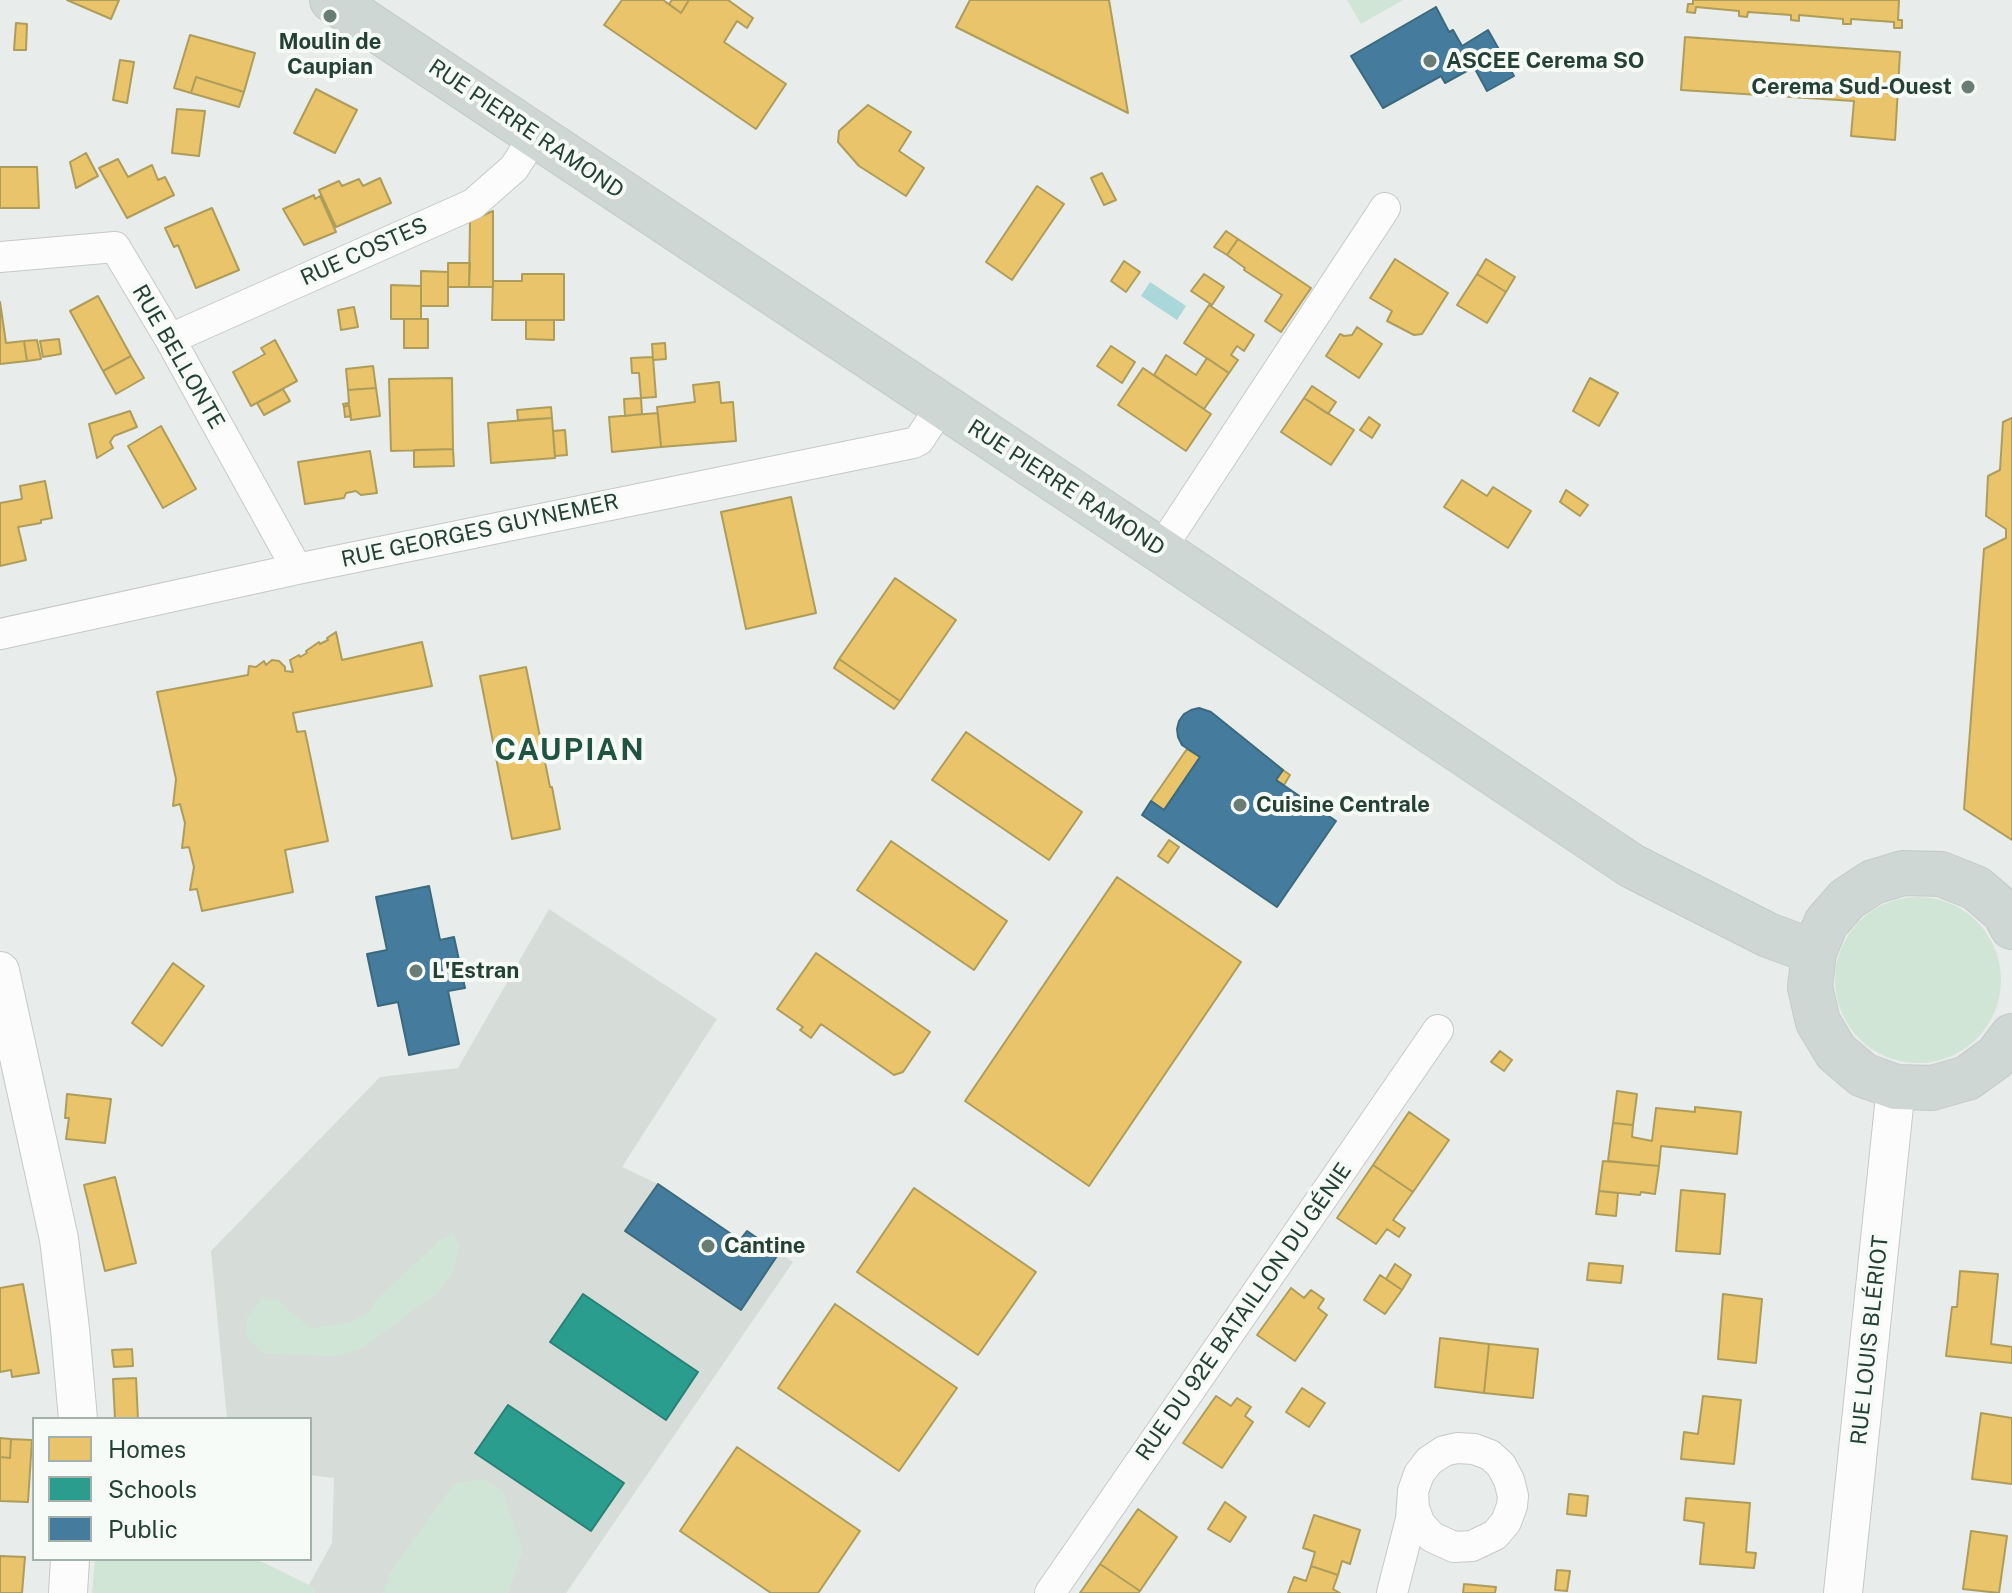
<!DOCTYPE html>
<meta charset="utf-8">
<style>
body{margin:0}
#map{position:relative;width:2012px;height:1593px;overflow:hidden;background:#e8ecea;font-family:"Public Sans",sans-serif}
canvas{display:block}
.legend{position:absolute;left:32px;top:1417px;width:280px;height:144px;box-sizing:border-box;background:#f7fbf8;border:2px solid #a3b1aa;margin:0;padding:10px 14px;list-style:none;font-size:24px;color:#254136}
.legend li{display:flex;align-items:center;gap:16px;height:40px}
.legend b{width:40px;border:2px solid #a3b1aa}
</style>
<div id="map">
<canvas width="2012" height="1593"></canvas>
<ul class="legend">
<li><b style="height:22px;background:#e9c46a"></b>Homes</li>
<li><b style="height:22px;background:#2a9d8f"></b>Schools</li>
<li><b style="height:22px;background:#457b9d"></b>Public</li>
</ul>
</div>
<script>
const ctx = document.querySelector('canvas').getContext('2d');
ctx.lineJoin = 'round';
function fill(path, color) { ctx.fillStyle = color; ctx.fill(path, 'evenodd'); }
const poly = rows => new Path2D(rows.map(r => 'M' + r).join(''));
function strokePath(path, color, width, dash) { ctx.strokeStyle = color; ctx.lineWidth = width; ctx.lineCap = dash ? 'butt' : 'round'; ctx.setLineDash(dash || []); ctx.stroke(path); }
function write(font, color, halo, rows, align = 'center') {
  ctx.font = font + ' "Public Sans",sans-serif'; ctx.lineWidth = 8; ctx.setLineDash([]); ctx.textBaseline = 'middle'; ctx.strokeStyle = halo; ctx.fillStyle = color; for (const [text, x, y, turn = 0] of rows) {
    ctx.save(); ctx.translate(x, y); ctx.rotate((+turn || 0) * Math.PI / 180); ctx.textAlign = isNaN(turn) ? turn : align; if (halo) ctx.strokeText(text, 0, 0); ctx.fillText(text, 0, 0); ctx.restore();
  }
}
const built = poly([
 [549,909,717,1019,622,1167,658,1184,740,1239,747,1231,793,1262,566,1593,315,1593,309,1585,332,1543,334,1478,310,1475,310,1419,227,1419,211,1251,380,1077,458,1068]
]);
const green = poly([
 [1347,0,1403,0,1361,24],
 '1835 980a83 83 0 1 1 166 0a83 83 0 1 1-166 0Z',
 [454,1234,460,1248,452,1273,438,1292,361,1349,335,1356,263,1353,246,1336,247,1317,262,1299,279,1300,289,1311,311,1328,333,1326,353,1321,369,1312,376,1300,440,1240],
 [484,1479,503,1492,523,1550,508,1593,383,1593,389,1574,454,1484],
 [95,1559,256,1559,309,1585,315,1593,92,1593]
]);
const water = poly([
 [1150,282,1186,306,1177,320,1141,296]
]);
const homes = poly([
 [67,0,119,0,111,19,67,0],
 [622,0,663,0,681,13,689,0,728,0,753,18,747,28,737,21,724,42,786,84,756,129,604,25,622,0],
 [672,0,689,0,681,13,669,4,672,0],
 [970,0,1109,0,1128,113,956,27,970,0],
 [1693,0,1899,0,1898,20,1902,20,1902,28,1894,28,1894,22,1851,19,1851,24,1843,24,1843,19,1799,15,1799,21,1791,20,1791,15,1748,12,1747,17,1739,16,1739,11,1696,7,1695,13,1687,12,1688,4,1693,4,1693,0],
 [16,23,27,24,26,50,14,50,16,23],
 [190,35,255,53,244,92,196,77,191,93,174,88,190,35],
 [1685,37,1900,52,1895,140,1851,136,1854,101,1681,90,1685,37],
 [120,60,134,62,127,103,113,100,120,60],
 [196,77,244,92,239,107,191,93,196,77],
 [316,89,357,110,335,153,294,133,316,89],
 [868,105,911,132,899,151,924,168,906,196,859,166,838,142,839,131,868,105],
 [177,109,205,111,199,156,172,153,177,109],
 [86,153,98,176,76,188,70,162,86,153],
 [118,159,128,177,152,165,158,180,165,177,174,195,127,218,99,168,118,159],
 [0,167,37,167,39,208,0,208,0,167],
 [1102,173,1116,200,1104,205,1091,178,1102,173],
 [380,178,391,203,336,227,319,190,339,181,342,186,359,179,363,186,380,178],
 [1037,186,1064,204,1012,280,986,262,1037,186],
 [314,195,315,199,320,196,336,232,304,245,283,209,314,195],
 [212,208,239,270,196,288,178,245,174,247,165,228,212,208],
 [493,211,493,287,469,287,470,221,493,211],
 [1226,231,1238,239,1227,255,1214,247,1226,231],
 [1238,239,1311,288,1281,332,1265,321,1282,295,1244,270,1245,268,1227,255,1238,239],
 [1395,259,1448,293,1422,334,1414,335,1387,321,1392,311,1370,298,1395,259],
 [1486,259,1515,277,1506,292,1477,274,1486,259],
 [1124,261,1140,272,1126,292,1111,281,1124,261],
 [448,263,470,263,469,287,448,287,448,263],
 [421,271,448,272,448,306,421,306,421,271],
 [522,274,564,274,564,320,492,320,493,281,522,281,522,274],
 [1204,274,1224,287,1212,305,1191,291,1204,274],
 [1477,274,1506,292,1487,323,1457,305,1477,274],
 [391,285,421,286,421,319,391,319,391,285],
 [98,296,131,356,103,371,70,311,98,296],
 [0,302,6,343,24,341,27,361,0,364,0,302],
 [1209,305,1254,335,1244,351,1237,346,1231,355,1238,360,1229,373,1184,343,1209,305],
 [354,307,358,327,341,330,338,310,354,307],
 [404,319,428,319,428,348,404,348,404,319],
 [526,320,554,320,554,340,526,339,526,320],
 [1357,327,1382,344,1359,378,1326,356,1340,334,1344,336,1352,335,1357,327],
 [59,339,61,354,43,357,40,341,59,339],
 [37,340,41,359,27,361,24,341,37,340],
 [275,340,297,381,251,406,233,372,265,354,261,348,275,340],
 [665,343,666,359,653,360,652,344,665,343],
 [1111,346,1135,362,1122,383,1097,366,1111,346],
 [1166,355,1196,375,1207,358,1229,373,1204,409,1154,375,1166,355],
 [131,356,144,378,116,394,103,371,131,356],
 [653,357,656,397,641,398,639,373,632,373,631,358,653,357],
 [373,366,376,388,348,390,346,369,373,366],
 [1143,368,1211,414,1186,451,1118,405,1143,368],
 [452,378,453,449,391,451,389,379,452,378],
 [1590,378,1618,393,1599,426,1573,411,1590,378],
 [719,382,721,403,733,402,736,441,661,447,657,407,695,402,693,385,719,382],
 [1312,386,1336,402,1328,414,1304,398,1312,386],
 [376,388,380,416,351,420,349,405,344,407,343,404,349,403,348,390,376,388],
 [283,389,290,401,264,415,257,403,283,389],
 [641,398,642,414,625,416,624,399,641,398],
 [1304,398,1354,430,1331,465,1281,432,1304,398],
 [349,405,351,416,345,417,344,407,349,405],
 [551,407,552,418,518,420,517,410,551,407],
 [130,411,137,427,114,436,110,442,113,448,97,458,89,424,130,411],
 [658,413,661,447,612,452,609,417,658,413],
 [1369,417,1380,425,1372,438,1360,430,1369,417],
 [552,418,555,458,491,463,488,423,552,418],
 [2012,418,2012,840,1964,809,1984,549,2006,538,2006,529,1986,516,1988,476,2000,470,2003,422,2012,418],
 [161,426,196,489,163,508,128,446,161,426],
 [565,430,567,455,555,456,553,431,565,430],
 [453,449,454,466,414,467,414,450,453,449],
 [370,451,377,493,361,495,356,491,346,493,344,498,305,504,298,462,370,451],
 [1462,480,1487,496,1493,487,1531,511,1508,548,1444,507,1462,480],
 [45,481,52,518,41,520,41,523,18,527,26,560,0,566,0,503,22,499,20,486,45,481],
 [1566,490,1588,505,1580,516,1560,502,1566,490],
 [791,497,816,613,746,629,721,512,791,497],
 [895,578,956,620,900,701,839,659,895,578],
 [336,632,342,660,422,642,432,686,293,713,297,732,305,731,328,841,285,850,293,892,202,911,197,889,190,890,194,867,189,847,182,848,185,823,180,804,173,806,176,779,157,692,248,675,249,666,256,667,264,661,266,665,272,660,279,661,285,667,285,671,293,672,290,660,299,655,300,657,307,653,306,651,319,642,320,644,328,640,327,638,336,632],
 [839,659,900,701,894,709,834,668,839,659],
 [526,667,550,787,552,787,560,829,512,839,480,676,526,667],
 [966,732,1082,812,1049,860,932,780,966,732],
 [1187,749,1200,757,1164,810,1151,801,1187,749],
 [1283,770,1290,775,1284,785,1276,780,1283,770],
 [1169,840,1179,847,1168,863,1158,856,1169,840],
 [891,841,1007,921,974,970,857,890,891,841],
 [1117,877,1241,962,1089,1186,965,1101,1117,877],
 [816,953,930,1032,903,1072,894,1075,821,1024,811,1038,800,1030,803,1027,777,1009,816,953],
 [173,963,204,986,162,1046,132,1023,173,963],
 [1500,1051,1512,1060,1504,1071,1491,1062,1500,1051],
 [1617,1091,1637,1094,1633,1125,1613,1123,1617,1091],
 [67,1094,111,1099,105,1143,66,1139,69,1118,65,1118,67,1094],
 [1695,1107,1741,1112,1737,1154,1661,1146,1659,1166,1608,1161,1613,1123,1633,1125,1632,1137,1652,1141,1656,1108,1695,1112,1695,1107],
 [1409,1112,1449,1140,1413,1192,1373,1165,1409,1112],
 [1603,1161,1659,1166,1655,1194,1641,1192,1640,1195,1599,1191,1603,1161],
 [1373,1165,1413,1192,1393,1220,1405,1228,1399,1237,1387,1229,1376,1244,1337,1218,1373,1165],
 [115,1177,136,1263,105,1271,84,1185,115,1177],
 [914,1188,1036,1272,978,1355,857,1272,914,1188],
 [1681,1190,1725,1194,1720,1254,1676,1251,1681,1190],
 [1599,1191,1618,1193,1616,1216,1596,1214,1599,1191],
 [1589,1263,1623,1266,1621,1283,1587,1280,1589,1263],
 [1395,1264,1411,1275,1402,1290,1386,1279,1395,1264],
 [1960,1271,1998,1274,1991,1344,2012,1347,2012,1363,1946,1356,1952,1307,1957,1307,1960,1271],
 [1380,1275,1402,1290,1385,1314,1364,1300,1380,1275],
 [23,1284,39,1373,12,1377,11,1370,0,1372,0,1288,23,1284],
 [1291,1288,1304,1298,1311,1290,1324,1299,1318,1308,1327,1315,1295,1361,1257,1335,1291,1288],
 [1723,1294,1762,1299,1756,1363,1718,1359,1723,1294],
 [835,1304,957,1388,899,1471,778,1388,835,1304],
 [1440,1338,1489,1344,1484,1393,1435,1387,1440,1338],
 [1489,1344,1538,1349,1533,1398,1484,1393,1489,1344],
 [132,1349,133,1366,114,1367,112,1350,132,1349],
 [136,1378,138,1419,115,1419,113,1379,136,1378],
 [1302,1388,1325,1403,1309,1427,1286,1412,1302,1388],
 [1216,1396,1231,1406,1237,1398,1251,1407,1245,1416,1253,1422,1222,1468,1183,1443,1216,1396],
 [1703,1396,1741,1400,1734,1464,1681,1459,1684,1432,1698,1434,1703,1396],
 [1981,1413,2012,1418,2012,1484,1972,1479,1981,1413],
 [0,1438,11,1439,10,1458,0,1457,0,1438],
 [11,1439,32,1440,28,1502,0,1501,0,1457,10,1458,11,1439],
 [737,1447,860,1531,818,1593,771,1593,680,1531,737,1447],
 [1569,1494,1588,1496,1586,1516,1567,1514,1569,1494],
 [1686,1498,1750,1503,1746,1552,1756,1553,1754,1568,1700,1564,1704,1523,1684,1520,1686,1498],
 [1225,1502,1246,1517,1230,1542,1208,1529,1225,1502],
 [1138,1509,1177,1537,1140,1591,1100,1564,1138,1509],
 [1314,1515,1360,1530,1350,1564,1342,1561,1338,1575,1311,1566,1315,1552,1303,1548,1314,1515],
 [1971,1531,2007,1536,1999,1593,1963,1589,1971,1531],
 [0,1556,25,1557,22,1593,0,1593,0,1556],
 [1100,1564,1140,1591,1138,1593,1080,1593,1100,1564],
 [1311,1566,1338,1575,1333,1589,1340,1593,1288,1593,1294,1577,1306,1581,1311,1566],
 [1557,1570,1570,1571,1567,1591,1555,1590,1557,1570],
 [1464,1584,1496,1587,1495,1593,1463,1593,1464,1584]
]);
const schools = poly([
 [583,1294,698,1372,666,1420,550,1342,583,1294],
 [508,1405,624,1483,591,1531,475,1453,508,1405]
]);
const public = poly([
 [1436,7,1449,32,1453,30,1462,46,1488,30,1514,76,1487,91,1474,67,1445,83,1441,76,1383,108,1351,56,1436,7],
 [1199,708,1211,712,1283,770,1276,780,1336,821,1277,907,1142,815,1151,801,1164,810,1200,757,1182,745,1178,737,1177,729,1179,721,1184,714,1191,710,1199,708],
 [429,886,440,940,454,937,465,988,448,991,459,1044,409,1055,398,1002,378,1006,367,954,387,950,376,897,429,886],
 [658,1184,740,1240,747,1231,779,1253,741,1310,625,1231,658,1184]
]);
const minor = poly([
 [0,257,115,247,170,339,297,569],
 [170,339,473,204,514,168,535,135],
 [1160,550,1385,208],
 [0,634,297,569,913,443,919,440,942,405],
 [1050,1593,1438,1030],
 [1392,1593,1411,1519,1413,1491,1419,1474,1429,1461,1444,1451,1457,1448,1474,1449,1490,1455,1501,1465,1509,1480,1513,1496,1512,1506,1506,1522,1495,1535,1472,1546,1454,1547,1432,1537,1420,1524,1414,1508,1413,1491]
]);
const tertiary = poly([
 [0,971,59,1239,70,1329,78,1419],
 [68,1593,70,1559],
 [1843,1593,1896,1087]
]);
const primary = poly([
 [332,0,1160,550,1632,866,1768,935,1814,952],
 [2012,927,2004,912,1976,888,1941,874,1903,873,1873,882,1847,899,1826,923,1814,952,1810,987,1818,1022,1836,1052,1863,1075,1896,1087,1932,1088,1967,1078,1996,1057,2012,1036]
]);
const markers = [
 [330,16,8,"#697d75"],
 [1430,61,8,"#697d75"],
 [1968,87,8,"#697d75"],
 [1240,805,8,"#697d75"],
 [416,971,8,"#697d75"],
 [708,1246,8,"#697d75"]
];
const poiNames = [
 ["Moulin de",330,42,"center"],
 ["Caupian",330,67,"center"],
 ["ASCEE Cerema SO",1446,61],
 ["Cerema Sud-Ouest",1952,87,"right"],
 ["Cuisine Centrale",1256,805],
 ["L'Estran",432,971],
 ["Cantine",724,1246]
];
const streetNames = [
 ["RUE PIERRE RAMOND",526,129,34],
 ["RUE COSTES",364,252,-24],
 ["RUE BELLONTE",178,357,60],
 ["RUE PIERRE RAMOND",1066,488,33],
 ["RUE GEORGES GUYNEMER",480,531,-12],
 ["RUE DU 92E BATAILLON DU GÉNIE",1244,1312,-55],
 ["RUE LOUIS BLÉRIOT",1870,1340,-84]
];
const districtNames = [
 ["CAUPIAN",570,751]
];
fill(built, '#d6ddd9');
fill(green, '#d1e5d6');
fill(water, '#aad7d9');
fill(homes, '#e9c46a');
strokePath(homes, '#ae9d5a', 2);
fill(schools, '#2a9d8f');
strokePath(schools, '#288174', 2);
fill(public, '#457b9d');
strokePath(public, '#3b6a7e', 2);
strokePath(minor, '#c5c9c7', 32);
strokePath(tertiary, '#c5c9c7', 40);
strokePath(primary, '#c3cbc8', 46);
strokePath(minor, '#fcfcfc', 30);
strokePath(tertiary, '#fcfcfc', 38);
strokePath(primary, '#cfd7d4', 44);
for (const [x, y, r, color] of markers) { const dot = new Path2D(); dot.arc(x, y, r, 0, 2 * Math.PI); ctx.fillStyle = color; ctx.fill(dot); strokePath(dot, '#f7fbf8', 3); }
write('bold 22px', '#254136', '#f7fbf8', poiNames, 'left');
write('22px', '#254136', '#f7fbf8', streetNames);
ctx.letterSpacing = '2px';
write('bold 30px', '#205342', '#f7fbf8', districtNames);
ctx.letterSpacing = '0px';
</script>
